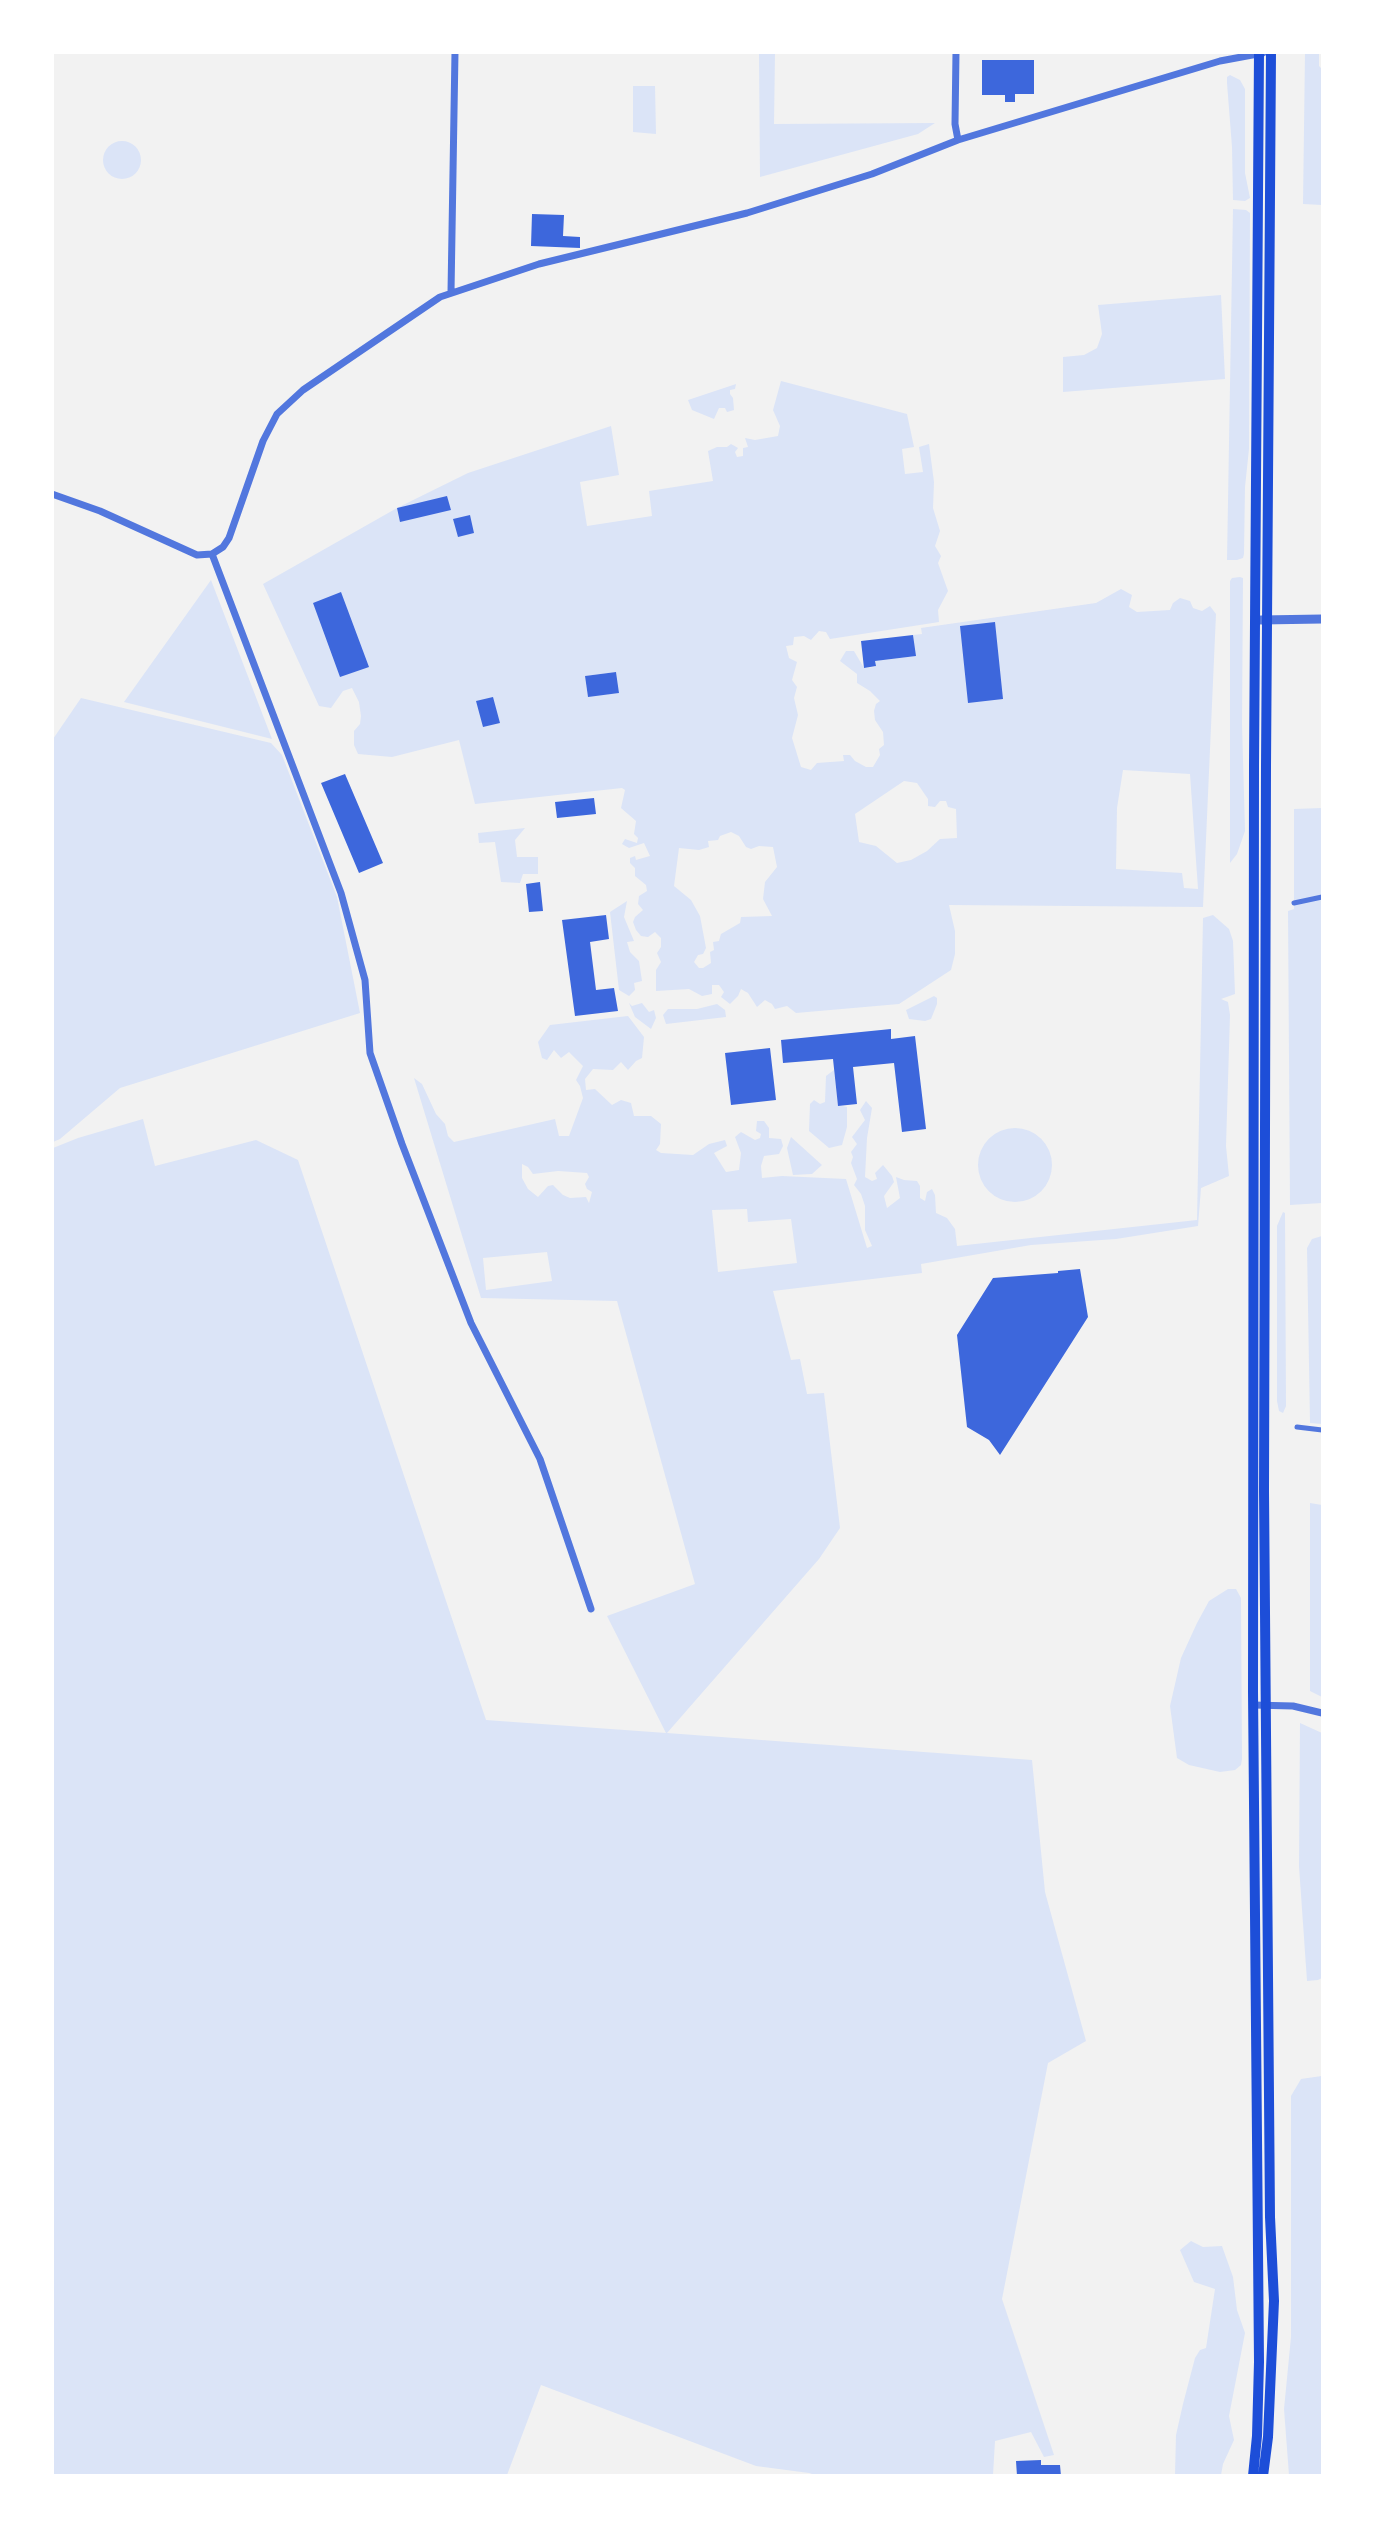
<!DOCTYPE html>
<style>
body{margin:0}
#map{position:relative;width:1375px;height:2528px;overflow:hidden;background:#f2f2f2;font-family:"Libre Baskerville",serif}
canvas{display:block}
.frame{position:absolute;inset:0;border:54px solid #fff;pointer-events:none}
</style>
<div id="map">
<canvas width="1375" height="2528"></canvas>
<div class="frame"></div>
</div>
<script>
const ctx = document.querySelector('canvas').getContext('2d');
ctx.lineJoin = 'round';
function fill(path, color) { ctx.fillStyle = color; ctx.fill(path, 'evenodd'); }
const poly = rows => new Path2D(rows.map(r => 'M' + r).join(''));
function strokePath(path, color, width, dash) { ctx.strokeStyle = color; ctx.lineWidth = width; ctx.lineCap = dash ? 'butt' : 'round'; ctx.setLineDash(dash || []); ctx.stroke(path); }
const green = poly([
 [759,53,775,53,774,124,935,123,918,134,760,177],
 [1305,53,1319,53,1319,66,1322,69,1322,205,1303,204],
 [1230,75,1240,80,1245,89,1245,173,1250,198,1245,201,1233,200,1232,147,1227,83,1227,77],
 [633,86,655,86,656,134,633,132],
 '103 160a19 19 0 1 1 38 0a19 19 0 1 1-38 0Z',
 [1233,209,1246,210,1250,213,1249,449,1245,487,1244,554,1243,558,1237,560,1227,560],
 [1221,295,1225,379,1063,392,1063,357,1084,355,1097,348,1102,334,1098,305],
 [781,381,907,414,914,447,902,449,905,474,923,472,919,447,929,444,934,482,933,508,940,531,935,546,941,556,938,563,948,591,938,610,939,622,830,639,826,632,819,631,811,640,804,636,794,637,793,645,786,646,789,658,797,662,792,680,797,687,794,698,798,715,792,738,801,767,811,770,817,763,844,761,843,755,850,755,855,761,866,767,873,767,880,755,879,749,884,745,883,732,875,720,874,711,876,704,880,701,870,691,857,683,857,674,840,661,846,651,854,651,864,668,875,667,875,661,915,656,913,635,922,634,921,628,1096,603,1121,589,1132,595,1129,607,1137,612,1170,610,1173,603,1180,598,1190,601,1193,608,1202,611,1210,606,1216,614,1203,907,949,905,955,931,955,954,951,970,899,1004,796,1013,787,1006,775,1009,772,1004,765,1000,757,1007,748,993,741,989,738,996,730,1004,721,997,724,992,719,985,712,985,712,994,702,996,689,989,656,991,656,970,661,962,657,953,661,947,661,938,655,932,648,937,641,936,636,930,633,922,635,917,643,910,638,904,639,896,647,891,646,885,635,876,635,868,630,863,630,858,635,856,636,860,650,856,644,843,629,848,622,844,625,839,637,843,638,838,634,834,636,821,621,808,625,790,622,788,475,804,459,740,392,757,358,754,354,745,354,731,360,724,361,716,359,702,352,688,343,691,331,708,319,706,263,584,397,508,468,473,611,426,619,475,580,482,587,526,652,516,649,491,713,481,708,451,717,447,727,447,731,444,738,448,735,452,737,457,743,456,743,448,748,447,745,438,755,440,778,436,780,426,773,410],
 [616,672,619,693,588,696,585,676],
 [1123,770,1190,774,1198,889,1184,888,1182,873,1116,869,1117,808],
 [904,781,917,783,928,799,928,806,935,807,940,801,946,801,948,807,956,809,957,838,940,839,927,851,911,860,897,863,876,846,859,842,855,814],
 [731,832,739,836,746,847,751,849,759,846,773,847,777,867,765,882,763,899,772,916,741,917,740,923,721,934,719,941,713,942,714,950,710,952,711,963,703,968,699,968,694,962,698,955,703,954,706,948,700,916,691,900,674,886,679,848,699,850,709,847,708,841,718,840,720,836],
 [736,384,735,389,730,390,730,394,733,398,734,410,727,412,725,408,719,408,714,419,692,410,688,400],
 [1240,577,1243,578,1242,724,1245,831,1237,854,1230,863,1230,581,1232,578],
 [211,580,272,739,124,702],
 [81,698,271,743,282,755,337,897,360,1013,120,1088,60,1139,53,1142,53,739],
 [1322,808,1322,1203,1290,1205,1288,911,1294,909,1294,809],
 [525,828,515,840,517,857,538,857,538,874,523,874,520,883,501,882,495,842,479,843,478,833],
 [627,901,624,917,634,941,627,942,630,952,639,961,642,981,634,983,635,990,629,996,619,990,610,912],
 [1213,915,1229,929,1233,941,1235,994,1221,999,1228,1002,1230,1015,1226,1146,1229,1176,1201,1188,1198,1226,1116,1239,1031,1245,921,1264,922,1273,773,1291,791,1360,800,1359,807,1394,824,1393,840,1528,819,1559,667,1733,1032,1760,1045,1892,1086,2041,1048,2063,1002,2299,1054,2455,1044,2457,1031,2432,995,2441,993,2475,815,2475,809,2473,756,2466,541,2385,507,2475,53,2475,53,1148,78,1138,143,1119,155,1166,256,1140,298,1160,486,1720,666,1733,607,1616,695,1584,617,1301,481,1298,414,1078,422,1084,436,1114,445,1124,448,1136,454,1142,555,1119,559,1136,569,1136,583,1098,580,1086,576,1080,583,1066,569,1052,561,1058,554,1050,547,1060,542,1058,538,1042,550,1025,628,1016,644,1037,642,1058,636,1061,628,1070,621,1062,613,1070,593,1069,585,1079,586,1090,595,1089,612,1105,621,1100,631,1103,634,1116,651,1116,661,1124,660,1144,656,1150,661,1153,693,1155,709,1144,725,1140,727,1146,714,1153,726,1172,739,1170,741,1153,735,1137,741,1132,755,1140,760,1138,761,1134,756,1131,757,1121,764,1121,769,1128,769,1138,781,1139,783,1146,779,1154,764,1156,761,1166,762,1178,782,1176,846,1179,867,1248,872,1246,865,1230,865,1206,861,1194,854,1185,857,1179,851,1163,853,1157,851,1152,857,1144,852,1137,865,1120,860,1110,866,1101,872,1108,867,1138,865,1177,872,1181,877,1179,875,1173,883,1165,892,1176,894,1182,884,1196,887,1208,900,1198,896,1177,904,1180,917,1181,920,1186,920,1198,925,1201,927,1192,932,1189,935,1195,936,1213,947,1218,955,1229,957,1246,1197,1220,1203,918],
 [522,1164,528,1167,533,1174,558,1171,587,1173,589,1177,585,1184,587,1189,592,1192,589,1203,586,1197,570,1198,563,1195,553,1185,548,1186,538,1197,528,1189,522,1178],
 [747,1209,748,1222,791,1219,797,1263,718,1272,712,1210],
 [547,1252,552,1281,486,1290,483,1258],
 [934,996,937,998,937,1004,931,1019,925,1021,909,1019,906,1010],
 [629,1003,632,1006,642,1003,649,1012,654,1010,656,1018,651,1029,635,1017],
 [717,1004,725,1010,726,1017,666,1024,663,1015,668,1009,697,1009],
 [834,1070,838,1105,847,1107,847,1127,842,1145,829,1148,809,1131,810,1104,814,1100,820,1104,825,1102,826,1076],
 '978 1165a37 37 0 1 1 74 0a37 37 0 1 1-74 0Z',
 [791,1137,822,1165,812,1174,793,1175,787,1148],
 [1283,1212,1285,1213,1286,1406,1283,1413,1279,1411,1277,1401,1277,1226],
 [1322,1236,1322,1424,1310,1423,1307,1248,1312,1239],
 [1310,1503,1322,1505,1322,1697,1310,1691],
 [1228,1589,1236,1589,1241,1598,1242,1759,1241,1765,1235,1770,1220,1772,1189,1765,1177,1758,1170,1706,1181,1658,1197,1623,1209,1601],
 [1300,1723,1322,1733,1322,1978,1318,1980,1307,1981,1299,1866],
 [1322,2076,1322,2475,1289,2475,1284,2409,1291,2337,1291,2096,1301,2079],
 [1191,2241,1203,2247,1222,2246,1233,2277,1237,2310,1245,2333,1229,2416,1234,2440,1223,2464,1221,2475,1175,2475,1176,2435,1183,2404,1195,2358,1200,2350,1206,2348,1215,2289,1194,2282,1180,2250]
]);
const building = poly([
 [982,60,1034,60,1034,94,1015,94,1015,102,1005,102,1005,95,982,95],
 [532,214,564,215,563,236,580,237,580,248,531,246],
 [447,496,451,510,400,522,397,508],
 [470,515,474,533,458,537,453,519],
 [341,592,369,667,340,677,313,603],
 [995,622,1003,699,968,703,960,626],
 [913,635,916,656,875,661,876,666,864,668,861,641],
 [616,672,619,693,588,697,585,676],
 [493,697,500,723,483,727,476,701],
 [345,774,383,863,359,873,321,783],
 [594,798,596,814,557,818,555,802],
 [540,882,543,911,529,912,526,884],
 [606,915,609,939,590,942,596,990,614,988,618,1011,575,1016,562,920],
 [891,1029,891,1039,915,1036,926,1129,902,1132,894,1063,853,1067,857,1104,838,1106,833,1059,783,1063,781,1040],
 [770,1048,776,1100,731,1105,725,1053],
 [1080,1269,1088,1317,1000,1455,989,1440,967,1427,957,1335,993,1278,1058,1273,1058,1271],
 [1041,2460,1041,2465,1060,2465,1061,2476,1017,2476,1016,2461]
]);
const pedestrian = poly([
 [1294,903,1322,897],
 [1297,1427,1322,1430]
]);
const minor = poly([
 [956,52,955,124,958,140],
 [451,292,455,52],
 [52,494,100,511,197,555,212,554,223,547,229,538,263,441,277,414,303,390,440,297,539,264,747,213,872,174,958,140,1220,61,1263,53],
 [212,554,341,893,365,980,370,1053,402,1144,471,1323,540,1459,591,1609],
 [1253,1705,1293,1706,1322,1713]
]);
const tertiary = poly([
 [1261,620,1322,619]
]);
const primary = poly([
 [1253,2476,1257,2436,1259,2362,1253,1691,1254,765,1259,52],
 [1263,2476,1268,2437,1274,2301,1270,2217,1264,1491,1266,765,1271,52]
]);
fill(green, '#dbe4f7');
fill(building, '#3d67dc');
strokePath(pedestrian, '#5277de', 5);
strokePath(minor, '#5277de', 7);
strokePath(tertiary, '#5277de', 9);
strokePath(primary, '#1d4ed8', 10);
</script>
